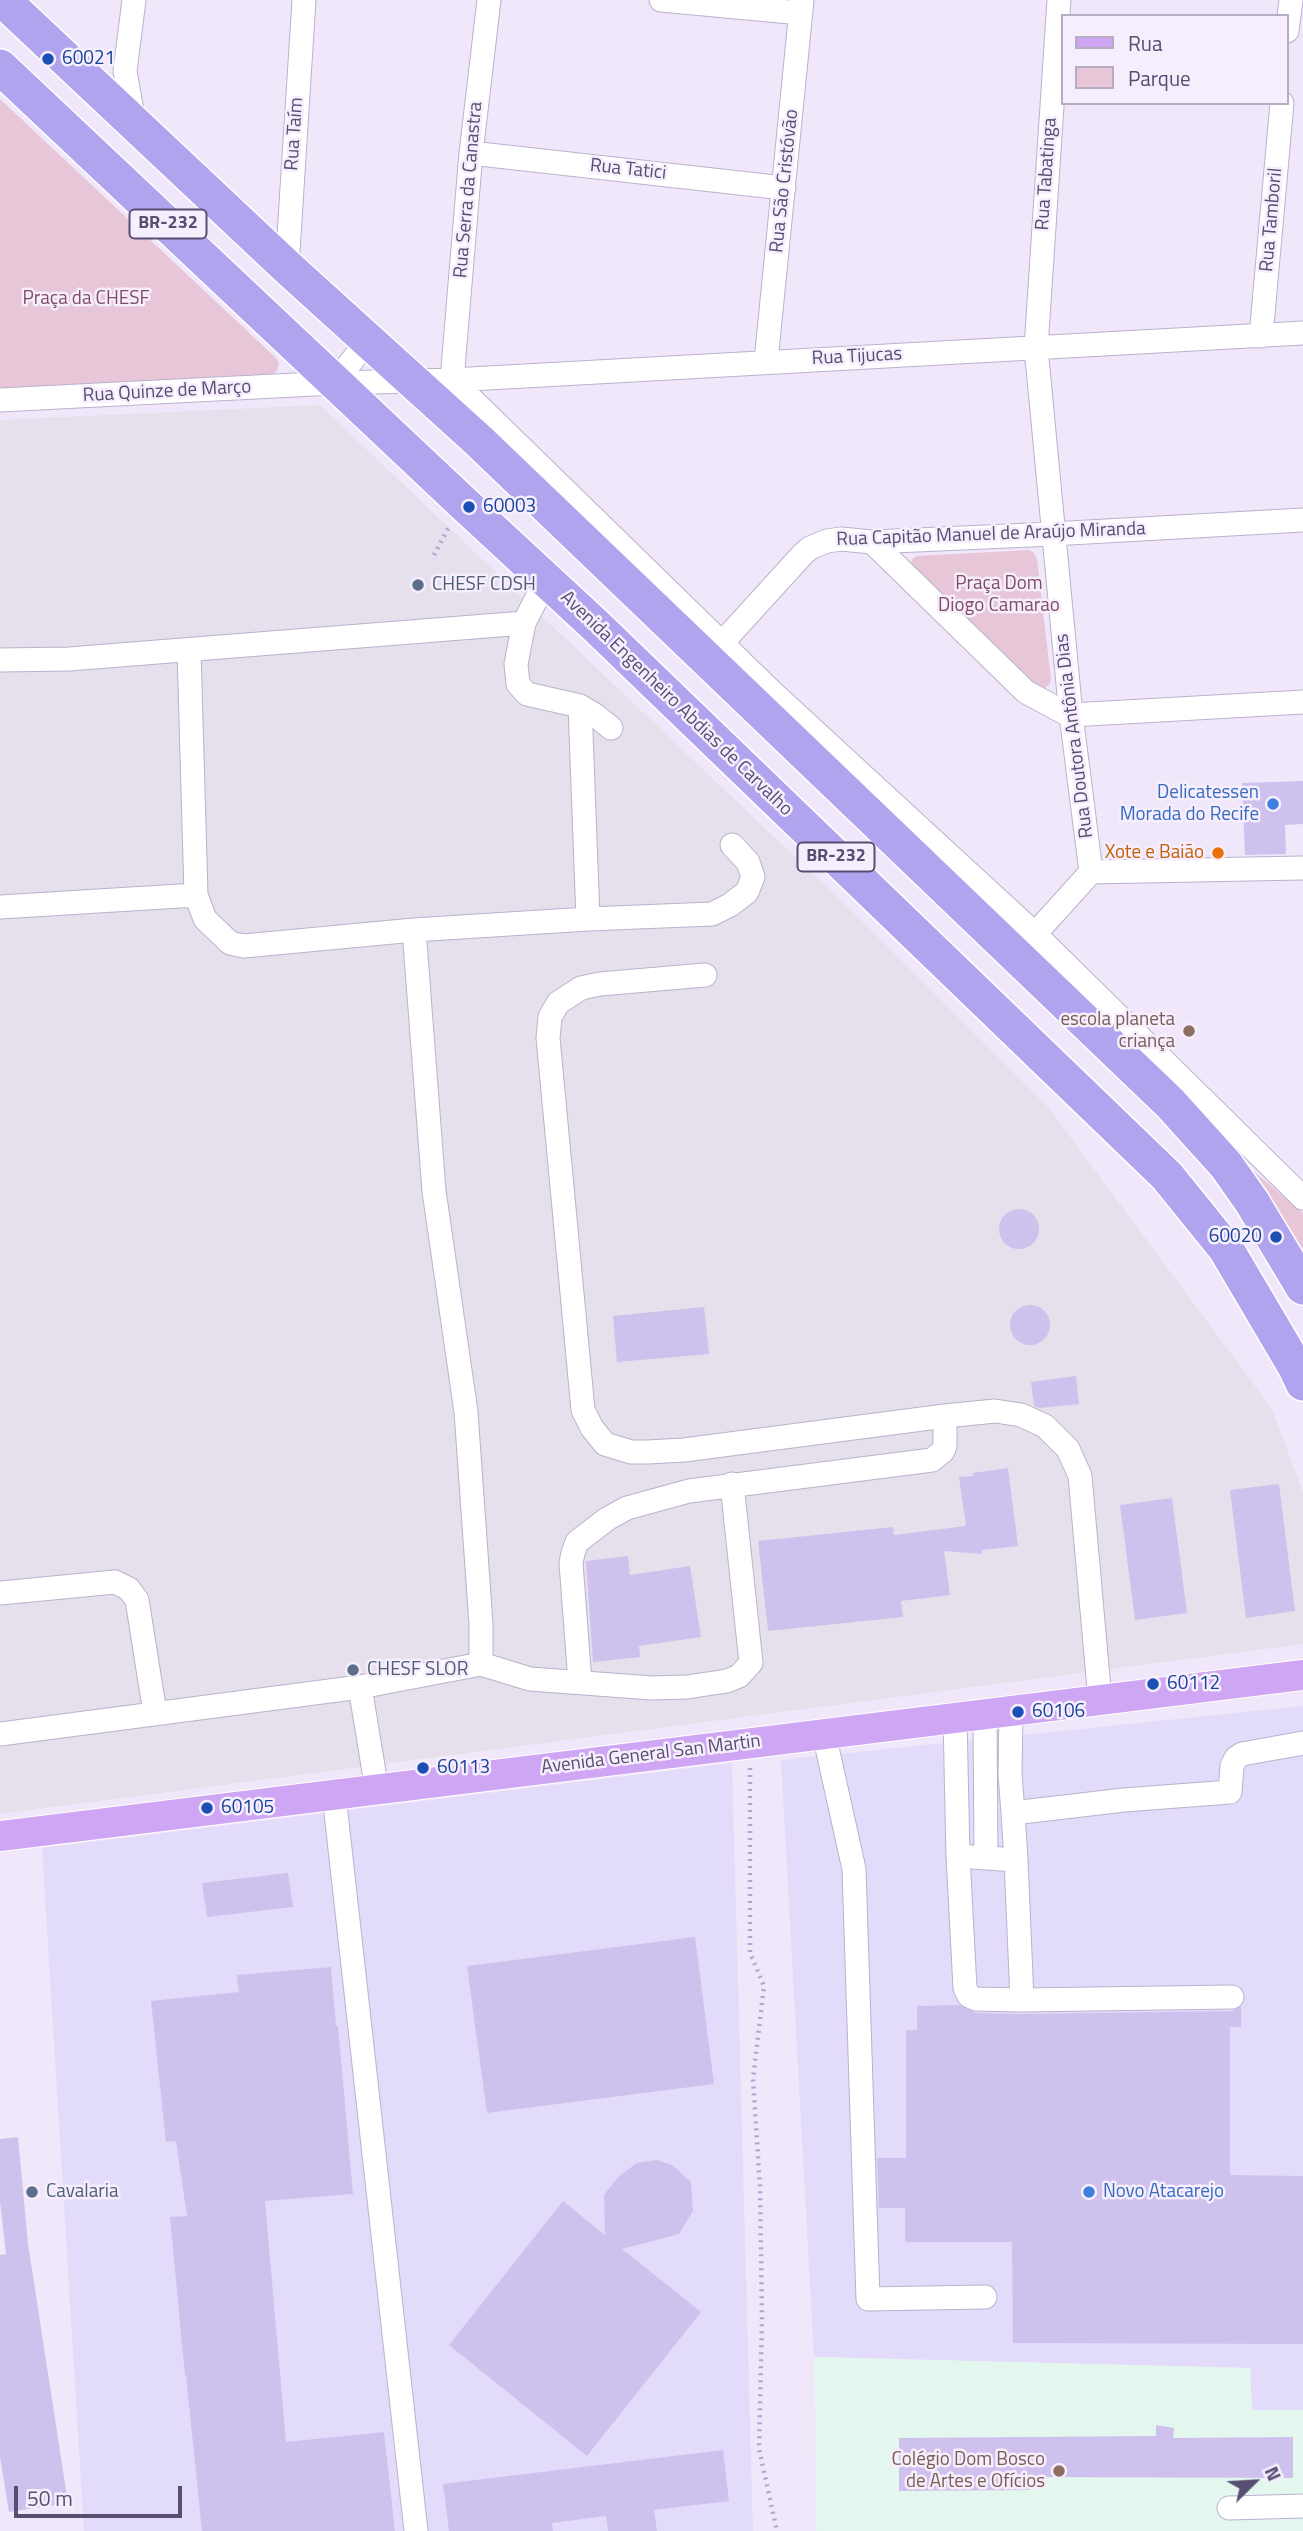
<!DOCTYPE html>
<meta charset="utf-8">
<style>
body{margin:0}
#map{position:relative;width:1303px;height:2531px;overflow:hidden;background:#f1e7fa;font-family:"Titillium Web",sans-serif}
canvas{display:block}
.legend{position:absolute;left:1061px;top:14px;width:228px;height:91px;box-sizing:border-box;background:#f6edfd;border:2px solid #b6adc5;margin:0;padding:9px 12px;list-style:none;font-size:21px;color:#574e72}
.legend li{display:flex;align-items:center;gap:14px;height:35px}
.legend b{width:35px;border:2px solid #b6adc5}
.north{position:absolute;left:1219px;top:2447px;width:70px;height:70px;-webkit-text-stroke:5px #f6edfd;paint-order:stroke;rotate:66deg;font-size:19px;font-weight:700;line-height:28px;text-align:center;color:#574e72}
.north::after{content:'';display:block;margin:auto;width:24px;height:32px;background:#574e72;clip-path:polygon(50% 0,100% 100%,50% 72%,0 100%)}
.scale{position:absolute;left:14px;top:2486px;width:168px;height:32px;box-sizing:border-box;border:4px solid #574e72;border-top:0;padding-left:9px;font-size:21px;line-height:24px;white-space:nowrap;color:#574e72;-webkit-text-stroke:5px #f6edfd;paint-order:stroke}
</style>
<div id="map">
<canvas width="1303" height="2531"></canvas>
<ul class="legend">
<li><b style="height:9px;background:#cfa6f3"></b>Rua</li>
<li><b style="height:19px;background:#e7c7d7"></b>Parque</li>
</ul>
<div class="north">N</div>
<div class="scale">50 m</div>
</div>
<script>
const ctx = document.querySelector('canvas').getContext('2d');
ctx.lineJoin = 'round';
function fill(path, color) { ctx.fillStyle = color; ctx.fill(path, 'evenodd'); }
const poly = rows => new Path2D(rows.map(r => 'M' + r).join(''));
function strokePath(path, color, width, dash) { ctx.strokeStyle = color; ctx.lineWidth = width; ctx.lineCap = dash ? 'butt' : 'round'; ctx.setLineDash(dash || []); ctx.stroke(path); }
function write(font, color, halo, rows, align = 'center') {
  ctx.font = font + ' "Titillium Web",sans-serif'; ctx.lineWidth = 5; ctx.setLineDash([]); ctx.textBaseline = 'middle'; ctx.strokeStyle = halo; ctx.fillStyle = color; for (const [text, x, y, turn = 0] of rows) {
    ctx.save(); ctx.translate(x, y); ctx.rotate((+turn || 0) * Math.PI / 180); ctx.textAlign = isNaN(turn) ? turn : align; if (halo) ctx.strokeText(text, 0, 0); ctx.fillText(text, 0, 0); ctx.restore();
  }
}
const commercial = poly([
 [1303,1706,1303,2410,1252,2411,1250,2368,814,2357,781,1760],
 [732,1763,753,2531,84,2531,42,1848]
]);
const industrial = poly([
 [320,405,854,913,1048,1107,1272,1409,1303,1492,1303,1644,0,1814,0,420]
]);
const education = poly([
 [814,2357,1250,2368,1252,2410,1303,2410,1303,2531,817,2531]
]);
const green = poly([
 [0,99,276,358,279,363,277,371,273,374,0,391],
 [1029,550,1034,553,1037,559,1051,680,1049,685,1043,689,1037,688,910,567,912,559,917,556],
 [1199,1125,1303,1213,1303,1261]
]);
const building = poly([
 [1303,781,1303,824,1285,825,1286,854,1245,855,1242,783],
 '999 1229a20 20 0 1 1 40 0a20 20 0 1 1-40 0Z',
 '1010 1325a20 20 0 1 1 40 0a20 20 0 1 1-40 0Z',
 [704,1307,709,1354,617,1362,613,1316],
 [1076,1376,1079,1404,1040,1408,1034,1406,1031,1382],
 [1008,1468,1018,1546,982,1550,982,1554,944,1551,950,1595,901,1601,903,1617,768,1631,758,1541,893,1527,894,1535,966,1526,959,1477,974,1476,973,1473],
 [1279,1484,1295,1611,1246,1618,1230,1490],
 [1172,1498,1187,1613,1135,1620,1120,1505],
 [628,1556,630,1575,690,1566,701,1637,639,1646,640,1657,593,1662,586,1561],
 [288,1873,293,1907,207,1917,202,1883],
 [695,1937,714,2084,487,2113,467,1966],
 [331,1967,336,2026,338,2026,353,2194,265,2201,286,2442,384,2432,395,2531,202,2531,186,2376,185,2376,170,2217,187,2216,176,2141,166,2142,151,2001,239,1992,237,1975],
 [960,2005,975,2013,1022,2014,1232,2011,1241,2007,1241,2027,1230,2027,1230,2175,1303,2176,1303,2344,1013,2343,1012,2242,905,2242,905,2208,879,2208,877,2158,906,2158,906,2030,917,2030,917,2006],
 [18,2137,28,2244,68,2503,9,2512,0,2457,0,2255,6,2254,0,2201,0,2139],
 [657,2160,672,2165,691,2182,693,2211,679,2234,622,2249,701,2312,587,2456,449,2345,563,2201,605,2235,604,2195,619,2176,637,2163],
 [1156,2425,1174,2428,1173,2438,1293,2437,1293,2478,1030,2477,1030,2490,899,2491,899,2438,1156,2436],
 [723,2450,729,2501,654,2510,657,2531,608,2531,606,2516,552,2523,553,2531,449,2531,443,2484]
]);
const path = poly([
 [434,555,450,525],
 [750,1768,750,1953,764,1986,753,2079,760,2187,762,2319,759,2449,777,2531]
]);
const minor = poly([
 [489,0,471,153,452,380,772,692,1035,934,1303,1198],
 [661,0,801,13],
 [1059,0,1036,348,1071,715,1091,872],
 [1287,31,1291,0],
 [134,122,125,71,134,0],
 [471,153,784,188],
 [287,267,304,0],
 [1261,336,1282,103],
 [766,361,802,0],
 [334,383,367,342],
 [0,400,334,383,452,380,1303,333],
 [872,542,1026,692,1065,713,1071,715,1303,702],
 [722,643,803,554,810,548,827,541,841,539,872,542,1052,534,1303,520],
 [189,650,196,895,205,919,230,943,244,946,414,930],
 [0,660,69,659,524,623],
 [580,706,595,715,611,728],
 [0,907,196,895],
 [588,919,712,914,730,905,747,892,753,877,748,862,732,845],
 [1035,934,1091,872,1303,868],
 [705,975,600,984,581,988,558,1003,550,1017,548,1038,583,1410,592,1428,605,1444,631,1452,648,1452,684,1450,945,1416],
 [0,1593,115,1582,129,1589,137,1600,155,1713],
 [481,1664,530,1679,652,1688,687,1687,727,1681,739,1676,751,1663,732,1484],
 [580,1682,571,1563,573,1553,577,1542,607,1519,627,1508,689,1491,932,1460,943,1451,945,1446,945,1416,995,1411,1021,1415,1045,1426,1068,1449,1080,1476,1100,1700],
 [1011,1711,1010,1774,1013,1813],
 [985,1714,986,1858],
 [955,1718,958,1856,965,1988,969,1996,976,1999,1022,2000,1232,1997],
 [0,1734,360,1687],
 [824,1734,854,1869,868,2299,985,2297],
 [377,1790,360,1687,481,1664,481,1624,466,1412,434,1191,414,930,588,919,580,706,527,694,518,684,516,664,524,623,546,580],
 [334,1795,416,2531],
 [958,1856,1016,1860,1013,1813,1124,1800,1230,1792,1232,1766,1236,1758,1242,1754,1303,1743],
 [1016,1860,1022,2000],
 [1229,2508,1303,2506]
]);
const major = poly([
 [0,1836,1303,1675]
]);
const highway = poly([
 [3,0,287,267,479,441,1170,1103,1226,1165,1252,1202,1303,1287],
 [0,67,462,502,596,626,1167,1176,1226,1249,1295,1366,1303,1383]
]);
const markers = [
 [48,59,7,"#1a4fb4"],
 [469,507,7,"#1a4fb4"],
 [418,585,7,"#5c6f8a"],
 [1273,804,7,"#3f7fe0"],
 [1218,853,7,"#e8710a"],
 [1189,1031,7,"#8d6e63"],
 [1276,1237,7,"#1a4fb4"],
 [353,1670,7,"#5c6f8a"],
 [1153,1684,7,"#1a4fb4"],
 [1018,1712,7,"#1a4fb4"],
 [423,1768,7,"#1a4fb4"],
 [207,1808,7,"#1a4fb4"],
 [32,2192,7,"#5c6f8a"],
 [1089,2192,7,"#3f7fe0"],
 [1059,2471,7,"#8d6e63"]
];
const shields = [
 [168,224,77],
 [836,857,77]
];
const shieldNames = [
 ["BR-232",168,224],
 ["BR-232",836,857]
];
const transitNames = [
 ["60021",62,59],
 ["60003",483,507],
 ["60020",1262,1237,"right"],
 ["60112",1167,1684],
 ["60106",1032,1712],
 ["60113",437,1768],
 ["60105",221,1808]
];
const streetNames = [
 ["Rua Taím",295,134,-86],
 ["Rua Tatici",628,170,6],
 ["Rua Tabatinga",1047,174,-86],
 ["Rua São Cristóvão",785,181,-84],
 ["Rua Serra da Canastra",469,190,-85],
 ["Rua Tamboril",1272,220,-85],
 ["Rua Tijucas",857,357,-3],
 ["Rua Quinze de Março",167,392,-3],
 ["Rua Capitão Manuel de Araújo Miranda",991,535,-2],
 ["Avenida Engenheiro Abdias de Carvalho",676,704,44],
 ["Rua Doutora Antônia Dias",1075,736,-97],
 ["Avenida General San Martin",651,1755,-7]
];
const parkNames = [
 ["Praça da CHESF",86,299],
 ["Praça Dom",999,584],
 ["Diogo Camarao",999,606]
];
const serviceNames = [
 ["CHESF CDSH",432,585],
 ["CHESF SLOR",367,1670],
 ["Cavalaria",46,2192]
];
const shopNames = [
 ["Delicatessen",1259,793],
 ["Morada do Recife",1259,815],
 ["Novo Atacarejo",1103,2192,"left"]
];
const foodNames = [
 ["Xote e Baião",1204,853]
];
const educationNames = [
 ["escola planeta",1175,1020],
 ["criança",1175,1042],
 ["Colégio Dom Bosco",1045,2460],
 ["de Artes e Ofícios",1045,2482]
];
fill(commercial, '#e2dcfa');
fill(industrial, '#e5e0eb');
fill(education, '#e4f7ee');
fill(green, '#e7c7d7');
fill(building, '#cfc1ed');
strokePath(minor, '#bbb1cd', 25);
strokePath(major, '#fff', 32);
strokePath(highway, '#fff', 38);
strokePath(path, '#b2a4d2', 4.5, [2, 5]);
strokePath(minor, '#fff', 23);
strokePath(major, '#cfa6f3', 30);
strokePath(highway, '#b1a4ef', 35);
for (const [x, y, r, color] of markers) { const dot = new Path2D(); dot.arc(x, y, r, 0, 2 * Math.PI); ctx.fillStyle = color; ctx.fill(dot); strokePath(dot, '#f6edfd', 2.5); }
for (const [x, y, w] of shields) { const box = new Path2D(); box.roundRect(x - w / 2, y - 14.5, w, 29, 5); ctx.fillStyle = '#f6edfd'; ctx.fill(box); strokePath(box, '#574e72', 2); }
write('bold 18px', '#574e72', null, shieldNames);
write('19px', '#164399', '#f6edfd', transitNames, 'left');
write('19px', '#574e72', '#f6edfd', streetNames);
write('19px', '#824d61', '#f6edfd', parkNames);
write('19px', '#4e5e75', '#f6edfd', serviceNames, 'left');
write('19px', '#366cbe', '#f6edfd', shopNames, 'right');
write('19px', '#c56008', '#f6edfd', foodNames, 'right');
write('19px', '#785e54', '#f6edfd', educationNames, 'right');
</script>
